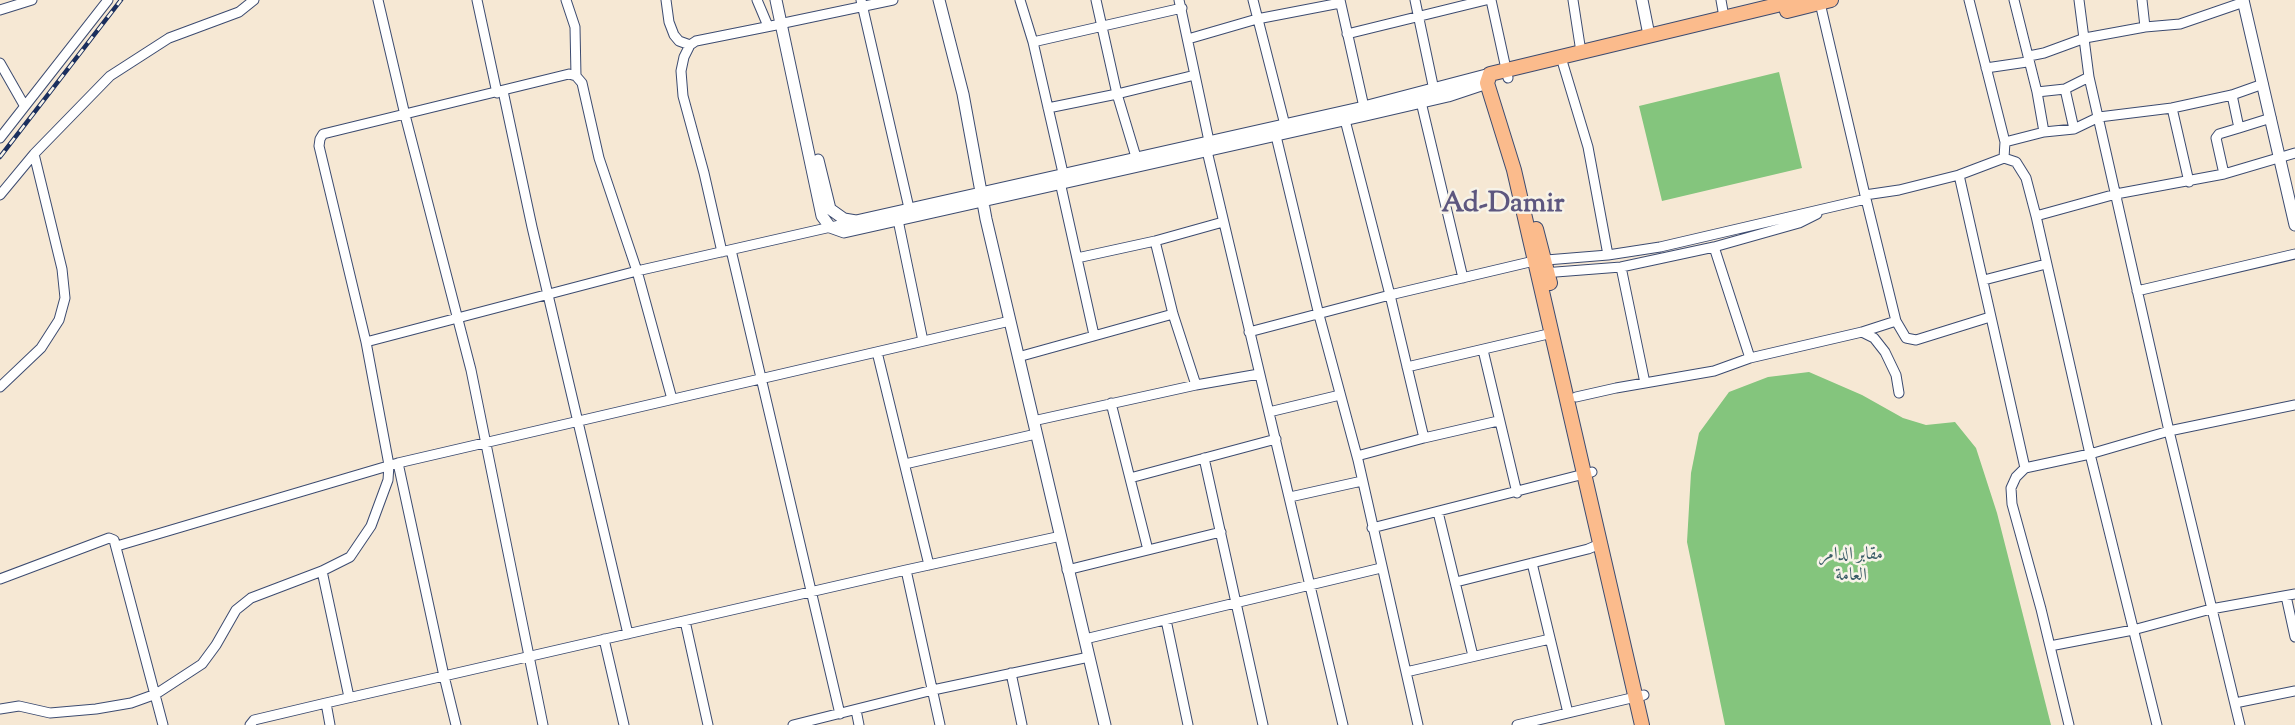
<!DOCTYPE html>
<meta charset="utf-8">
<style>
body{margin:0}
canvas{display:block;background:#f6e8d4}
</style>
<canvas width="2295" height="725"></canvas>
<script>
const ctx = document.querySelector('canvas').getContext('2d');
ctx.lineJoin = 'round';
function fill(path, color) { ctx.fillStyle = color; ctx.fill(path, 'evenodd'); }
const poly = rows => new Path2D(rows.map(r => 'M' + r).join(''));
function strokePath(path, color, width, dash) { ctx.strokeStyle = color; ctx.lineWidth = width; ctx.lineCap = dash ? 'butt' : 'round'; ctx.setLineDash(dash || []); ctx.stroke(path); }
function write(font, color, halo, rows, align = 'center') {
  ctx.font = font + ' "Sorts Mill Goudy",Amiri,serif'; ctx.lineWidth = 5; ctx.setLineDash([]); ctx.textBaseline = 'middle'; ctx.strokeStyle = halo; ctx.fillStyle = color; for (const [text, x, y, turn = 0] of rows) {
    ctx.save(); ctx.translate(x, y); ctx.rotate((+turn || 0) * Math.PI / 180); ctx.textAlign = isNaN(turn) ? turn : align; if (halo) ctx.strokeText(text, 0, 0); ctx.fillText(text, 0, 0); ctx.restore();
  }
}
const green = poly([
 [1779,72,1802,168,1662,201,1639,106],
 [1809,372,1862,395,1903,418,1926,425,1955,422,1976,448,1997,513,2051,725,1725,725,1687,542,1691,473,1699,433,1729,392,1768,377]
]);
const minor = poly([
 [378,0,405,115,471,370,543,725],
 [477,0,497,93],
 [566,0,575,27,576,76],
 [666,0,669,22,674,35,679,41,690,45],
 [757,0,768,26],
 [861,0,909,208],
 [1020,0,1033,42,1063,173],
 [1096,0,1117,94,1136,157],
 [1179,0,1209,141],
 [1253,0,1285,125],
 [1340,0,1364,107],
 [1415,0,1434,90],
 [1491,0,1508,78],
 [1573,0,1581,52],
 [1721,0,1724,17],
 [1969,0,2005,142,2004,158],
 [2014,0,2037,92,2044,132],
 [2079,0,2089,77,2169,431,2240,725],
 [2142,0,2145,27],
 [1820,3,1865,195],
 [0,10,32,0],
 [784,23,893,0],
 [1347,34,1486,0],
 [1188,39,1257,19,1340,3],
 [1033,42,1182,8],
 [0,63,24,105],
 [1563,64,1588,147,1608,255],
 [1986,68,2027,62,2029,56,2044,53,2085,38,2145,27,2180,24,2244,2],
 [2065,89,2074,129],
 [503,91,532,227,628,634],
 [2037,92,2065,89,2089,77],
 [1421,102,1463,278],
 [1048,108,1117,94,1195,75],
 [2172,108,2189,182],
 [1345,120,1390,295,1424,438,1498,421],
 [2239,128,2271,118],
 [1276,136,1319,315,1358,460,1418,725],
 [0,138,108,0],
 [2005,142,2044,132,2074,129,2099,117,2172,108,2232,95,2263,84],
 [1207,151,1343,725],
 [2224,174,2216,138,2219,134,2239,128,2232,95],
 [1959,175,2025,468],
 [1060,182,1094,335],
 [0,195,34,154,110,76,169,38,239,12,254,0],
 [1866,199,1896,321,1906,338,1916,340,1990,317],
 [2036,216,2116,194,2224,174,2295,153],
 [898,220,923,341],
 [1155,241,1173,314,1196,385],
 [1714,247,1799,223,1817,214],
 [731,250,840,714],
 [722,252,704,173,683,96,681,71,684,57,690,45,696,41,781,24],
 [1077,258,1155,241,1223,222],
 [1621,267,1645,383],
 [1543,273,1621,267,1714,247,1750,358],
 [1984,280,2046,264],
 [2137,291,2295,254],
 [1249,332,1390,295,1534,261,1608,255,1660,247,1866,199,1865,195,1899,190,1959,175,2004,158,2016,162,2026,178,2036,216,2090,454,2157,725],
 [1862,332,1874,338,1885,352,1896,375,1899,393],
 [366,342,319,146,320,139,323,134,569,74,576,76,582,83,599,158,637,271,672,399],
 [1483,350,1517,493],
 [877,352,929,565],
 [1018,357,1173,314],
 [1407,367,1548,334,1551,330],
 [0,387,41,348,59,320,65,298,62,269,34,154],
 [1576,397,1616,388,1714,371,1750,358,1862,332,1896,321],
 [1111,403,1148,550],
 [1269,412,1340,395],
 [1033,421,1196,385,1259,374],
 [1357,456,1424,438],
 [1204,458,1263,725],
 [398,463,444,676,906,570,940,725],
 [905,464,1036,434],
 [1130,478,1276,439],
 [1290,497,1362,481],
 [1438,512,1473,656],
 [1372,528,1592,472],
 [117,546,398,463,1010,321],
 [1532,563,1568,713],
 [906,570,1061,536],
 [1067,570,1221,532],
 [322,571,349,697],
 [0,579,109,538,114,540,163,725],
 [1456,582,1588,549,1600,544],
 [2286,596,2295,637],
 [1166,620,1188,725],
 [685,621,708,725],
 [604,639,624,725],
 [1085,639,1381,568],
 [2050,646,2133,630,2211,609,2295,594],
 [1406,672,1550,639],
 [1011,673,1022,725],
 [2235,703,2295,691],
 [0,709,19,706,50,713,96,709,131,703,156,694,202,664,216,645,236,610,251,598,322,571,350,557,371,526,388,480,389,465,366,342,637,271,853,222],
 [856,710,859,725],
 [250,725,254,720,326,703],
 [330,725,326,703,444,676,456,725],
 [793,725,933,690,1089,657],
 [1517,725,1644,695],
 [2069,725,2041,609,2012,504,2011,488,2016,477,2025,468,2090,454,2169,431,2295,405]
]);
const tertiary = poly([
 [776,0,822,216,830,227,844,232,1366,115,1448,96,1487,83],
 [939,0,963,94,986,219,1105,725],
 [1642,0,1649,35],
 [2243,0,2295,225],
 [818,160,830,209,844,219,856,221,1364,107,1490,74]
]);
const primary = poly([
 [1787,11,1831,0],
 [1536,229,1550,283],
 [1642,725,1514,170,1487,83,1490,74,1798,0]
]);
const rail = poly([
 [0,157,121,0]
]);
const parkNames = [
 ["مقابر الدامر",1851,556],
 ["العامة",1851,577]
];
const townNames = [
 ["Ad-Damir",1503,206]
];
fill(green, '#84c57d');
strokePath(minor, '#3c4b70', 11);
strokePath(tertiary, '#3c4b70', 13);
strokePath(primary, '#3c4b70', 16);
strokePath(minor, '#fff', 9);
strokePath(tertiary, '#fff', 11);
strokePath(primary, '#fbbb8c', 14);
strokePath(rail, '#1b2f5e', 4.5);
strokePath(rail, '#f7f3e8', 2.5, [8]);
write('18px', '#3a5c67', '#f7f3e8', parkNames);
write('bold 28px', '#5d577f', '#f7f3e8', townNames);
</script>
